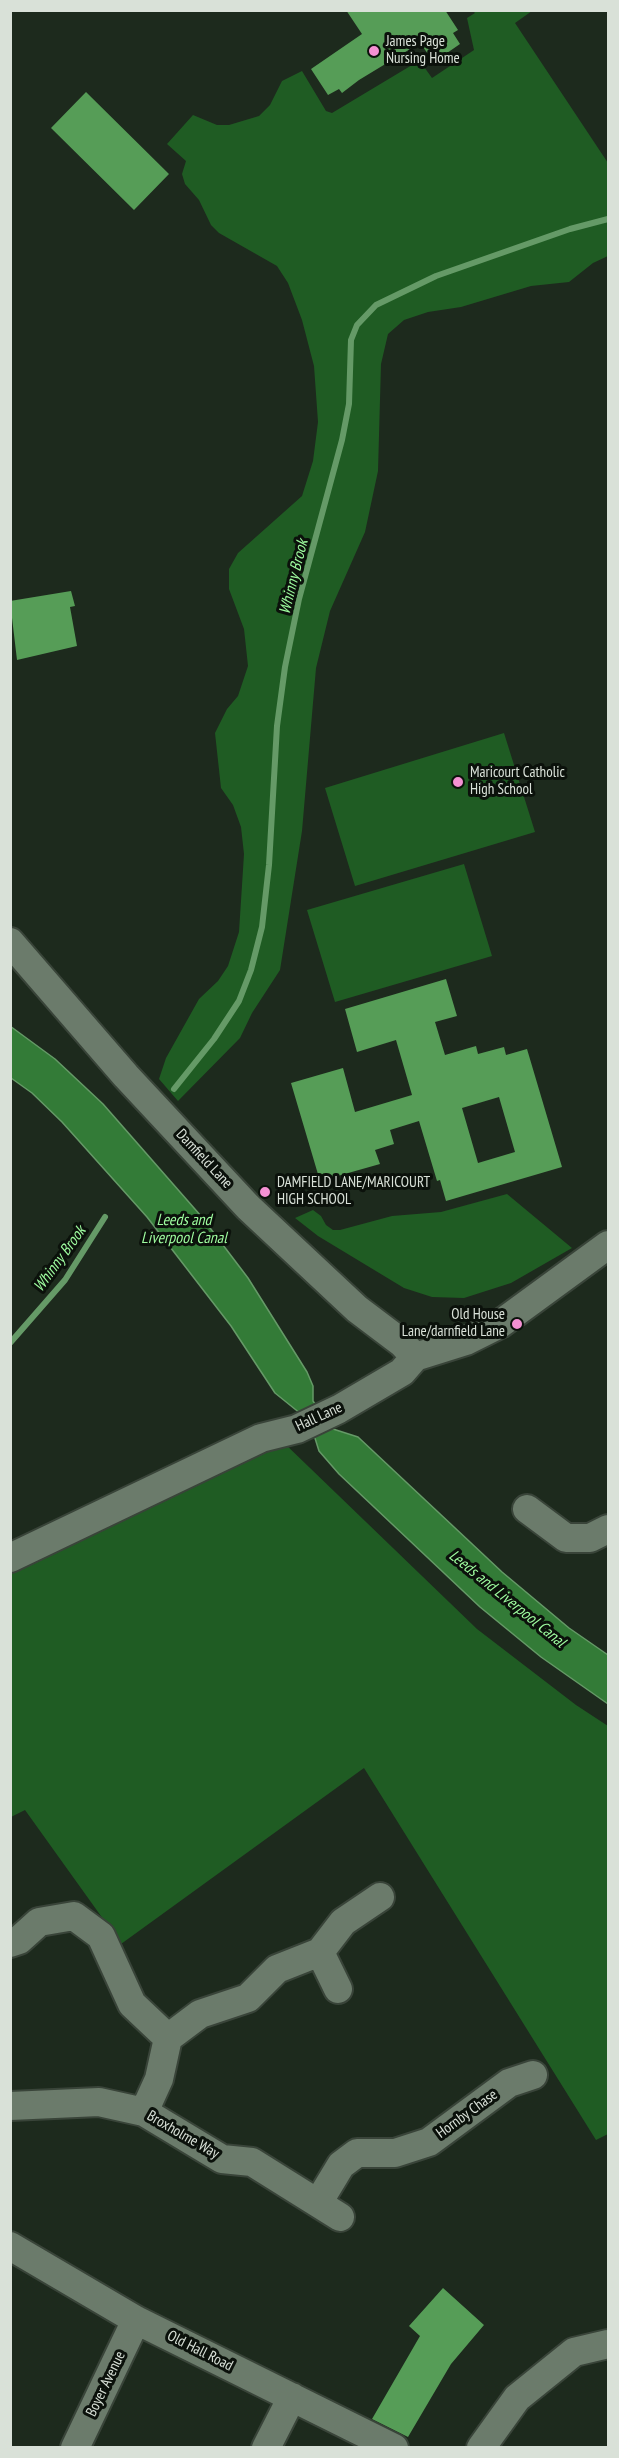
<!DOCTYPE html>
<style>
body{margin:0}
#map{position:relative;width:619px;height:2458px;overflow:hidden;background:#1d2a1d;font-family:"PT Sans Narrow",sans-serif}
canvas{display:block}
.frame{position:absolute;inset:0;border:12px solid #d9e1d8;pointer-events:none}
</style>
<div id="map">
<canvas width="619" height="2458"></canvas>
<div class="frame"></div>
</div>
<script>
const ctx = document.querySelector('canvas').getContext('2d');
ctx.lineJoin = 'round';
function fill(path, color) { ctx.fillStyle = color; ctx.fill(path, 'evenodd'); }
const poly = rows => new Path2D(rows.map(r => 'M' + r).join(''));
function strokePath(path, color, width, dash) { ctx.strokeStyle = color; ctx.lineWidth = width; ctx.lineCap = dash ? 'butt' : 'round'; ctx.setLineDash(dash || []); ctx.stroke(path); }
function write(font, color, halo, rows, align = 'center') {
  ctx.font = font + ' "PT Sans Narrow",sans-serif'; ctx.lineWidth = 6; ctx.setLineDash([]); ctx.textBaseline = 'middle'; ctx.strokeStyle = halo; ctx.fillStyle = color; for (const [text, x, y, turn = 0] of rows) {
    ctx.save(); ctx.translate(x, y); ctx.rotate((+turn || 0) * Math.PI / 180); ctx.textAlign = isNaN(turn) ? turn : align; if (halo) ctx.strokeText(text, 0, 0); ctx.fillText(text, 0, 0); ctx.restore();
  }
}
const green = poly([
 [473,11,532,11,515,23,608,163,608,256,593,263,569,282,531,286,461,307,428,312,404,320,388,334,381,364,378,471,365,532,330,611,316,668,302,831,280,970,252,1013,240,1038,178,1101,159,1079,166,1058,199,999,218,981,228,966,239,932,244,854,241,827,233,805,221,788,215,733,227,709,238,696,248,666,244,629,229,589,229,569,238,553,302,496,313,461,318,422,314,366,302,320,288,283,277,266,219,233,211,225,199,200,185,184,182,174,186,161,167,144,193,115,217,125,229,125,259,116,270,105,282,81,302,71,326,111,332,113,417,62,422,64,432,78,474,50,467,18,475,13],
 [504,733,535,832,355,886,325,788],
 [464,864,492,956,335,1002,307,910],
 [507,1194,572,1248,511,1283,464,1298,432,1297,404,1288,318,1236,295,1218,313,1210,321,1216,326,1225,333,1230,340,1230,392,1216,441,1212],
 [282,1441,477,1629,576,1705,608,1726,608,2134,596,2140,364,1768,121,1944,25,1810,11,1817,11,1570]
]);
const water = poly([
 [10,1026,55,1059,103,1104,201,1216,248,1278,307,1372,313,1386,313,1401,333,1429,358,1437,502,1572,569,1628,608,1655,608,1704,541,1657,480,1607,339,1474,319,1451,314,1435,301,1414,275,1393,231,1326,147,1217,62,1122,32,1093,11,1078,10,1026]
]);
const stream = poly([
 [174,1089,214,1039,239,1001,251,970,262,927,269,865,277,726,285,667,299,599,342,440,349,404,351,340,357,325,376,305,436,276,570,229,608,219],
 [10,1343,65,1280,105,1217]
]);
const building = poly([
 [346,10,445,10,458,30,453,33,460,44,434,62,420,43,359,80,342,93,339,89,328,95,311,69,362,34],
 [86,92,169,174,134,210,51,128],
 [71,591,75,606,70,607,77,646,17,660,10,601],
 [446,979,457,1016,435,1022,445,1055,476,1046,478,1054,504,1047,506,1055,527,1049,562,1167,446,1201,440,1180,437,1181,419,1121,390,1130,394,1144,375,1150,380,1164,320,1181,291,1083,343,1068,355,1112,412,1095,396,1040,357,1052,345,1009],
 [499,1097,515,1152,478,1163,462,1108],
 [443,2288,484,2325,451,2364,408,2437,372,2419,420,2336,409,2326]
]);
const minor = poly([
 [10,942,126,1076,248,1207,357,1309,402,1343,415,1357],
 [527,1509,566,1538,590,1538,608,1529],
 [10,1558,261,1438,297,1429,339,1409,402,1372,415,1357,466,1341,500,1324,608,1245],
 [10,1943,19,1940,39,1922,74,1916,101,1936,132,2004,168,2038],
 [320,1952,338,1989],
 [10,2106,99,2102,144,2112,222,2159,252,2162,340,2217],
 [144,2112,159,2079,168,2038,200,2014,248,1998,277,1969,320,1952,343,1922,380,1897],
 [318,2203,341,2165,357,2153,395,2153,429,2142,509,2083,533,2075],
 [10,2246,136,2320,394,2448],
 [75,2448,136,2320],
 [266,2448,292,2397],
 [481,2448,517,2398,574,2352,608,2344]
]);
const markers = [
 [374,51,6,"#f491d3"],
 [458,782,6,"#f491d3"],
 [265,1192,6,"#f491d3"],
 [517,1324,6,"#f491d3"]
];
const poiNames = [
 ["James Page",386,42],
 ["Nursing Home",386,59],
 ["Maricourt Catholic",470,773],
 ["High School",470,790],
 ["DAMFIELD LANE/MARICOURT",277,1183],
 ["HIGH SCHOOL",277,1200],
 ["Old House",505,1315,"right"],
 ["Lane/darnfield Lane",505,1332,"right"]
];
const streetNames = [
 ["Damfield Lane",204,1159,47],
 ["Hall Lane",319,1417,-25],
 ["Hornby Chase",467,2114,-36],
 ["Broxholme Way",183,2135,30],
 ["Old Hall Road",200,2351,27],
 ["Boyer Avenue",106,2384,-64]
];
const waterNames = [
 ["Whinny Brook",294,577,-76],
 ["Leeds and",184,1220],
 ["Liverpool Canal",184,1238],
 ["Whinny Brook",60,1259,-54],
 ["Leeds and Liverpool Canal",507,1599,39]
];
fill(green, '#1f5c23');
fill(water, '#337b37');
strokePath(water, '#659a67', 1.5);
strokePath(stream, '#659a67', 6);
fill(building, '#569d57');
strokePath(minor, '#394439', 32);
strokePath(minor, '#6b7b6b', 28);
for (const [x, y, r, color] of markers) { const dot = new Path2D(); dot.arc(x, y, r, 0, 2 * Math.PI); ctx.fillStyle = color; ctx.fill(dot); strokePath(dot, '#0b110b', 2); }
write('15px', '#d9e1d8', '#0b110b', poiNames, 'left');
write('15px', '#d9e1d8', '#0b110b', streetNames);
write('italic 16px', '#9efc9f', '#0b110b', waterNames);
</script>
